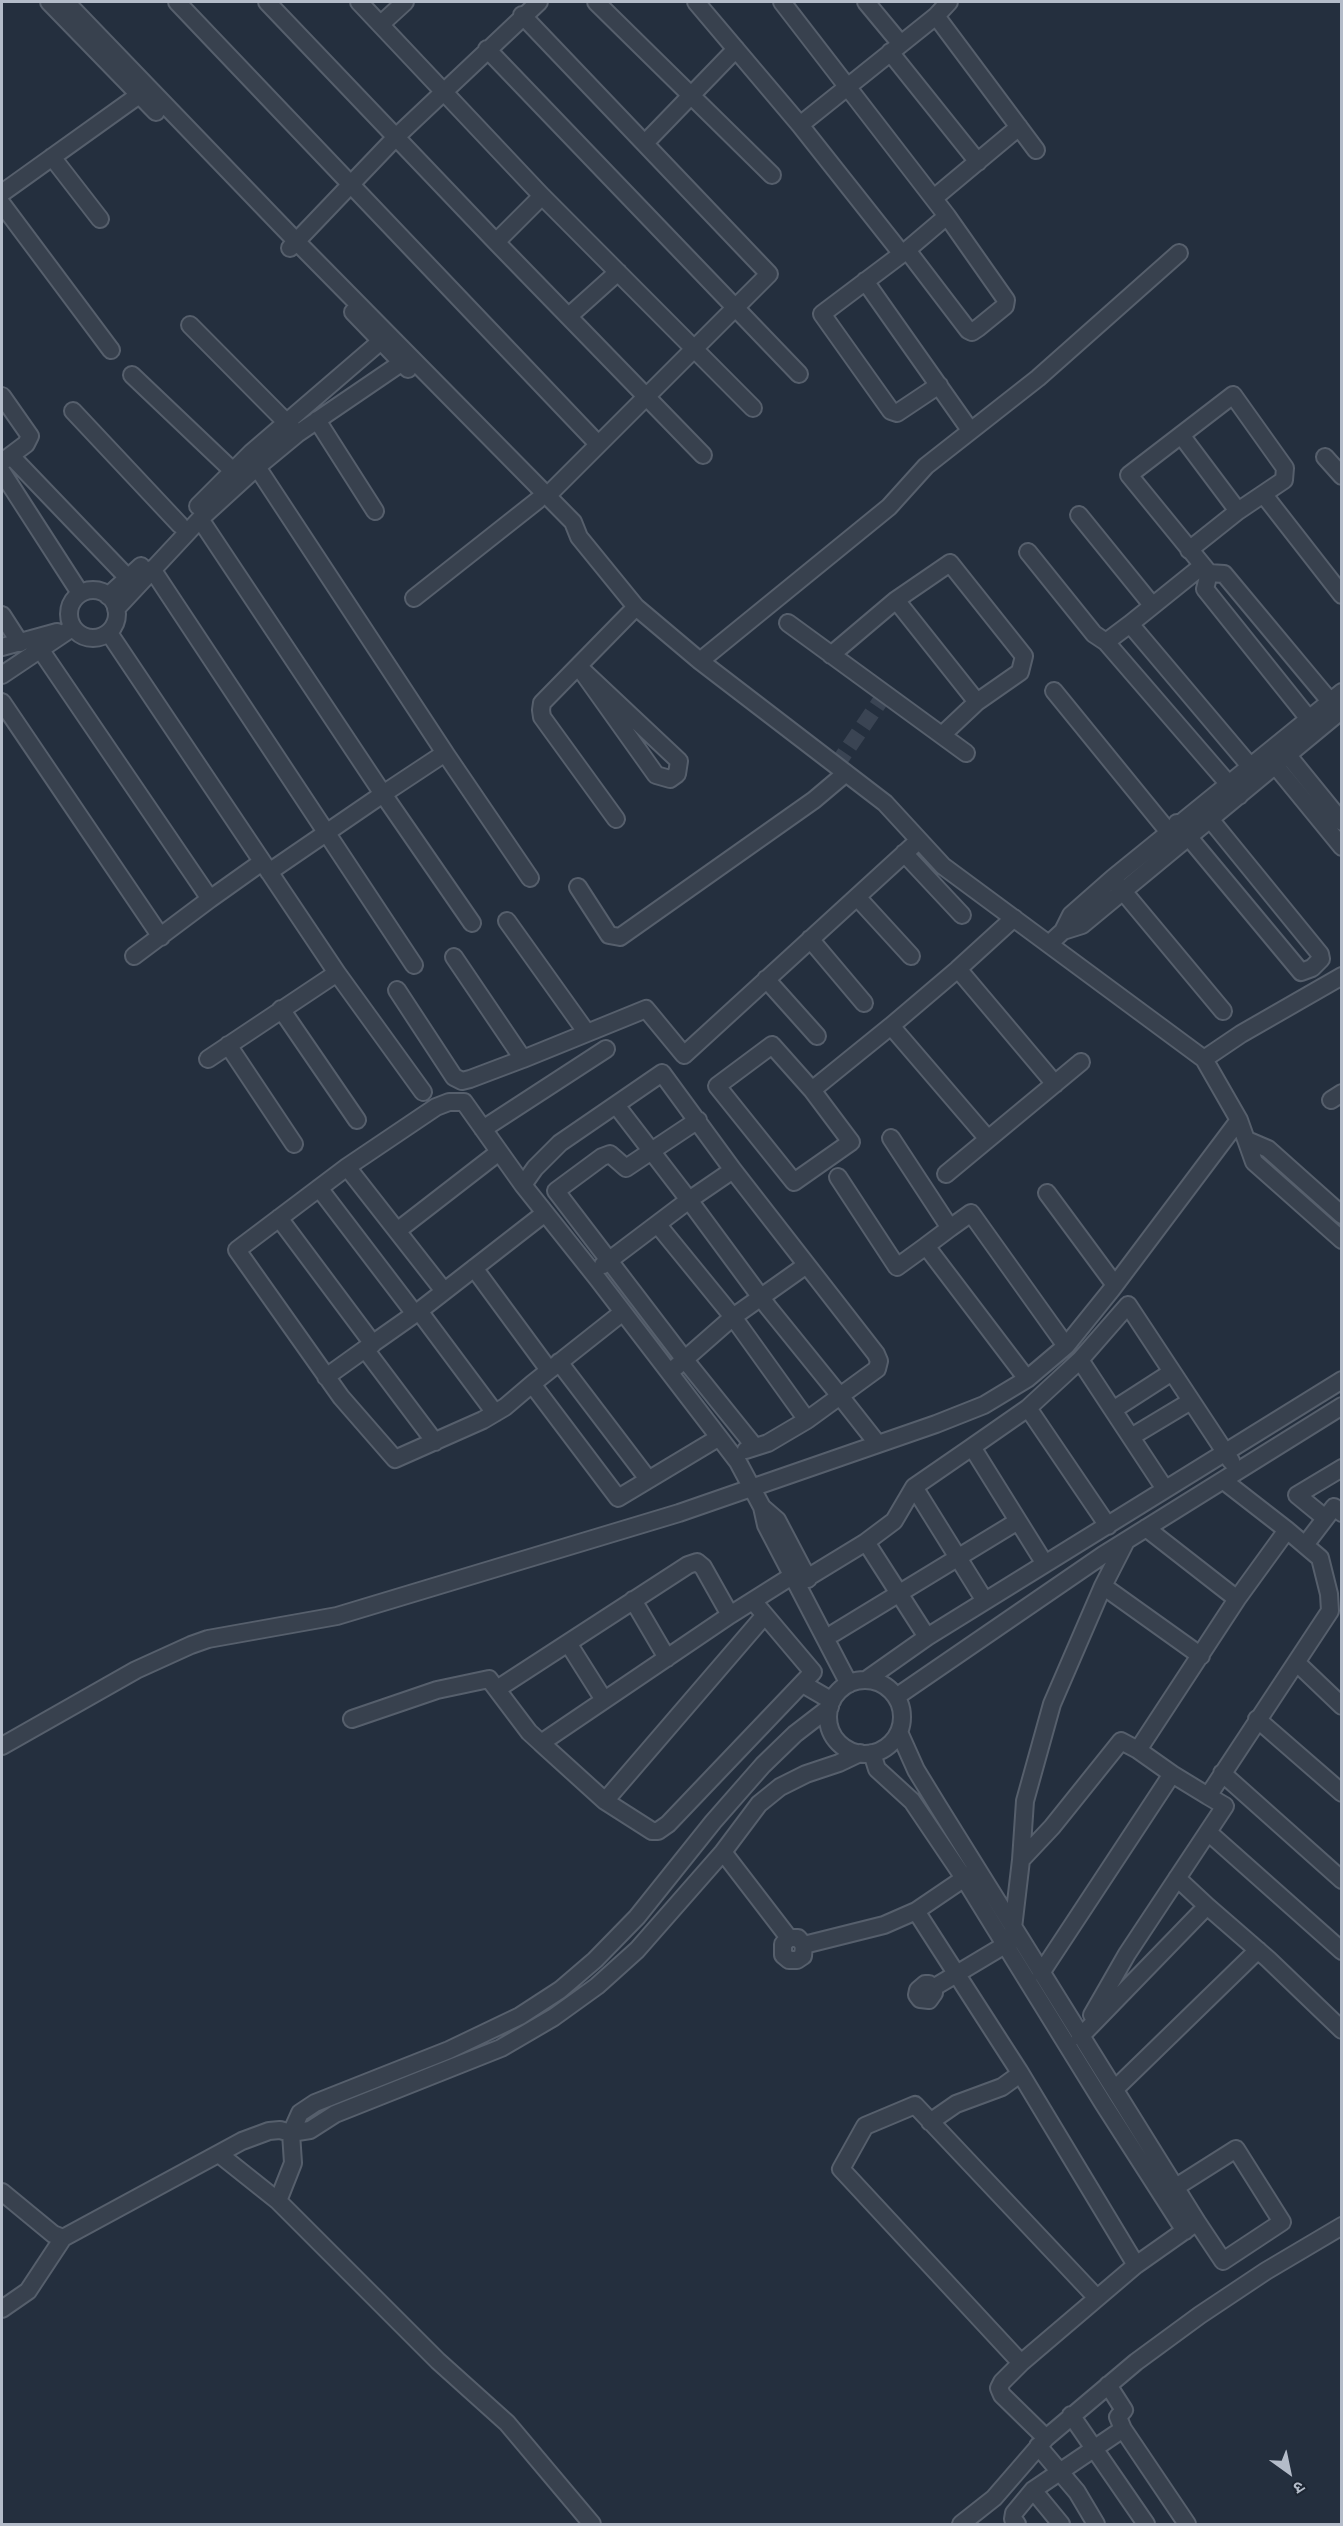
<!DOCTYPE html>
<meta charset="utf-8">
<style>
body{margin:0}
#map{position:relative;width:1343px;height:2526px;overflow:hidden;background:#242f3e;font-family:Cabin,"Noto Sans Devanagari",sans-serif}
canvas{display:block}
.frame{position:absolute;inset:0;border:3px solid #b4bcc9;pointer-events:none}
.north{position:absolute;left:1259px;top:2442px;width:60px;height:60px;-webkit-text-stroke:4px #1d2633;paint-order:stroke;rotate:147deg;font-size:16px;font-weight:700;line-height:24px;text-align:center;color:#b4bcc9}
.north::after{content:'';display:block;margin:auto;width:21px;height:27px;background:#b4bcc9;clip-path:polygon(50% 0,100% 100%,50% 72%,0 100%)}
</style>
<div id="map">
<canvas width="1343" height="2526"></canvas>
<div class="frame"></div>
<div class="north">उ</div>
</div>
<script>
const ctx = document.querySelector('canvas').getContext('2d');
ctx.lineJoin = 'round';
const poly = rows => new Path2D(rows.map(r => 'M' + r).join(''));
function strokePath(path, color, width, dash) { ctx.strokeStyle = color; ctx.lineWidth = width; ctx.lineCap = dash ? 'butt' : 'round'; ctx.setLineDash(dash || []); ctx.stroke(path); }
const minorTunnel = poly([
 [836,766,885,694]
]);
const minor = poly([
 [49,2,156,112],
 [66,2,297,242,573,522,579,537,636,607,700,661,885,803,943,866,1204,1059,1239,1120,1254,1162,1342,1240],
 [177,2,598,444],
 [267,2,496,242,703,455],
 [359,2,542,196,753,408],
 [596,2,772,175],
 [696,2,800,125,902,254],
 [782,2,947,216,907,250,822,314,891,411,897,413,939,385],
 [866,2,900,43],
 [522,15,769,274,547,496],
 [936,16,1036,150],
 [381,24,405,2],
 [487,49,799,374],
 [890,52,978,162],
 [800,125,936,16,949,2],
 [646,142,736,49],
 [52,157,100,219],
 [2,193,139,95],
 [934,198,1019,127],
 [2,204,111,350],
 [496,242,542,196],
 [290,248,397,136,539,2],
 [907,250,968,330,972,332,978,328,1005,306,1006,300,947,216],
 [865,281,970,430],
 [353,312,408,369],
 [569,316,618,272],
 [190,325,292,428],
 [132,375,233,471],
 [2,396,30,436,26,444,2,462],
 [73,411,180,525],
 [317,420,375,511],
 [1181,435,1233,395,1285,468,1284,480,1238,511,1181,435,1129,475,1209,573,1224,574,1339,712],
 [11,456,129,579],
 [1325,457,1342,476],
 [2,472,80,593],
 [1264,495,1342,595],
 [198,506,252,452,388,335],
 [1079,515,1152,605],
 [200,519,383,794,445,753,257,467],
 [1189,550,1238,511],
 [1028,552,1094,634,1106,642],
 [152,569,414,965],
 [1209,573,1205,589,1309,719],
 '69 614a24 24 0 1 1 48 0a24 24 0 1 1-48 0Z',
 [108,596,141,566],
 [414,598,538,500],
 [116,609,200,519,257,467,297,434,410,357],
 [2,615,20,643],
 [788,623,966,753],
 [1130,624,1202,566],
 [109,633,337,973],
 [2,647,57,632],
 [40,649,210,899,134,956],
 [831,655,896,600,977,702,1020,672,1024,656,950,563,896,600],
 [700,661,889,507,926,466,1038,378,1179,253],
 [579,667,679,761,677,774,670,779,656,775,579,667],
 [2,675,72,628],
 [1054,691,1168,831],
 [2,702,161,937],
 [942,735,977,702],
 [1282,748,1342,822],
 [445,753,530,878],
 [1270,759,1342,847],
 [1239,796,1106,642,1130,624,1250,766],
 [616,819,542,717,541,710,542,703,636,607],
 [1177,823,1301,972,1312,968,1321,959,1320,954,1210,819],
 [904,853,962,915],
 [269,872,383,794,472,923],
 [1117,884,1223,1011],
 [578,887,609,935,620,937,814,800,846,773],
 [857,897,911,956],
 [210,899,262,862],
 [507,921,587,1033,646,1009,684,1055,918,841],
 [1063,931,1082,925,1342,710],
 [810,939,864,1003],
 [1049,944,1063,931,1071,915,1113,878,1342,692],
 [454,957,523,1059,587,1033],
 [958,969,1014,918],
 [766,979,817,1036],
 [397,990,454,1077,462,1081,470,1079,523,1059],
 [281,1009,357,1120],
 [891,1026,958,969,1055,1084],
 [228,1045,294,1144],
 [772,1045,812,1090,851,1142,794,1182,717,1086,772,1045],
 [208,1059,337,973,423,1092],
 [1204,1059,1241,1034,1342,976],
 [812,1090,891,1026,988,1139],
 [1331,1100,1342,1093],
 [698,1120,626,1168,610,1154,602,1157,556,1191,685,1360,755,1447],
 [483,1129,606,1049],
 [891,1138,950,1228,971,1213,1066,1346,1027,1379],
 [1247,1140,1268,1149,1342,1215],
 [347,1167,444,1291],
 [733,1170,876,1354,879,1361,877,1369,840,1396,768,1307,689,1200,733,1170,662,1073,560,1143,535,1168,523,1185,597,1278,738,1462,762,1507,766,1525,849,1684],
 [946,1174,1081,1062],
 [523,1185,464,1102,449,1102,436,1107,347,1167,237,1250,341,1397,395,1459,483,1420,505,1407,532,1384],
 [319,1188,415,1314],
 [1047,1193,1115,1285],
 [279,1218,373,1344],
 [658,1225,733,1317,807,1420,840,1396,877,1443],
 [397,1231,499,1152],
 [926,1246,950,1228],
 [603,1265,689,1200,616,1105],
 [474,1268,549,1370],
 [419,1311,545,1213],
 [623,1312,532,1384,618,1498,718,1438],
 [1066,1346,1112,1289,1239,1120],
 [365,1349,419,1311,495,1413],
 [559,1362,648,1479],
 [676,1367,733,1317,805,1266],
 [326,1377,365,1349,435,1442],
 [1028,1408,1080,1360],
 [1113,1410,1172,1372],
 [1131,1437,1191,1401],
 [972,1447,914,1487,985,1601],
 [746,1450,768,1443,807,1420],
 [914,1487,894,1521,866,1542,927,1637],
 [1165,1489,1080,1360,1128,1305,1231,1461],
 [762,1507,777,1520,808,1579],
 [1325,1518,1297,1495,1342,1468],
 [1146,1528,1237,1599],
 [1126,1541,1103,1586,1052,1704,1025,1801,1021,1860,1052,1827,1121,1741,1138,1750,1237,1599,1287,1530,1224,1481],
 [1305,1545,1334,1507,1342,1513],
 [1045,1564,972,1447,1028,1408,1108,1526],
 [807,1578,866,1542],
 [1103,1586,1201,1656],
 [633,1600,667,1658],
 [834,1633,1018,1521],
 [568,1643,604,1700],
 [1297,1663,1342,1706],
 [866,1680,927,1637,1342,1380],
 '828 1717a37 37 0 1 1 74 0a37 37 0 1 1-74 0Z',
 [803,1684,832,1701],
 [497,1689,688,1565,697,1562,703,1567,730,1615],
 [896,1697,1103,1555,1342,1406],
 [352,1719,437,1690,489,1679,529,1732,541,1743,730,1615,803,1569],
 [1257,1719,1342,1793],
 [899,1732,916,1770,938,1806,1197,2222,1136,2265,1021,2363,841,2169,865,2126,915,2105,1097,2298],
 [541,1743,605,1801,652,1831,658,1831,668,1824,813,1672,753,1601],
 [2,1746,136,1670,191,1645,208,1639,337,1616,679,1513,936,1424,984,1405,1027,1379,926,1246,897,1267,838,1177],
 [1138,1750,1172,1774],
 [872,1753,877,1769,912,1801,964,1878,1103,2103,1185,2231],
 [1222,1773,1342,1880],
 [605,1801,765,1615],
 [1208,1832,1342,1951],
 [723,1852,789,1938],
 [972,1873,916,1911,1019,2071,1136,2265],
 [1177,1878,1207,1906],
 [1013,1928,1021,1860],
 [804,1945,798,1938,789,1938,783,1944,783,1955,789,1960,797,1960,803,1956,804,1945,884,1925,916,1911],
 [1041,1973,1172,1774,1208,1796,1330,1611,1329,1594,1320,1558,1287,1530],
 [933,1988,929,1984,925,1984,918,1990,917,1995,920,1999,929,2000,934,1993,933,1988,1015,1939],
 [1092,2015,1127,1954,1225,1806,1208,1796],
 [1080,2037,1207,1906,1268,1959,1342,2030],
 [1115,2089,1258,1950],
 [930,2122,956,2104,1002,2087,1020,2074],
 [219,2154,278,2201,438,2361,507,2423,592,2524],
 [1176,2187,1236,2149,1282,2222,1223,2261,1197,2222],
 [2,2192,53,2234,63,2238],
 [278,2201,293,2163,291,2133,300,2113,315,2103,449,2050,520,2016,560,1990,595,1960,637,1917,713,1822,763,1765,795,1734,830,1707],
 [2,2309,28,2291,63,2238,242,2141,269,2131,280,2130,291,2133,310,2130,335,2114,501,2048,554,2017,597,1986,637,1950,723,1852,759,1804,780,1787,806,1774,839,1763,860,1753],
 [1021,2363,1002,2382,999,2388,1002,2395,1046,2438],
 [1108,2385,1124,2410,1118,2417,1123,2429],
 [1071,2415,1146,2524],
 [1038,2446,1077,2492,1096,2524],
 [1033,2490,1061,2524],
 [961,2524,994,2498,1046,2438,1136,2362,1200,2315,1266,2271,1342,2226],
 [1017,2524,1013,2519,1014,2513,1033,2490,1123,2429,1187,2524]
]);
strokePath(minorTunnel, '#3a4453', 16, [16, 8]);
strokePath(minor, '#565f6c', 20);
strokePath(minor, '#38414e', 16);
</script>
